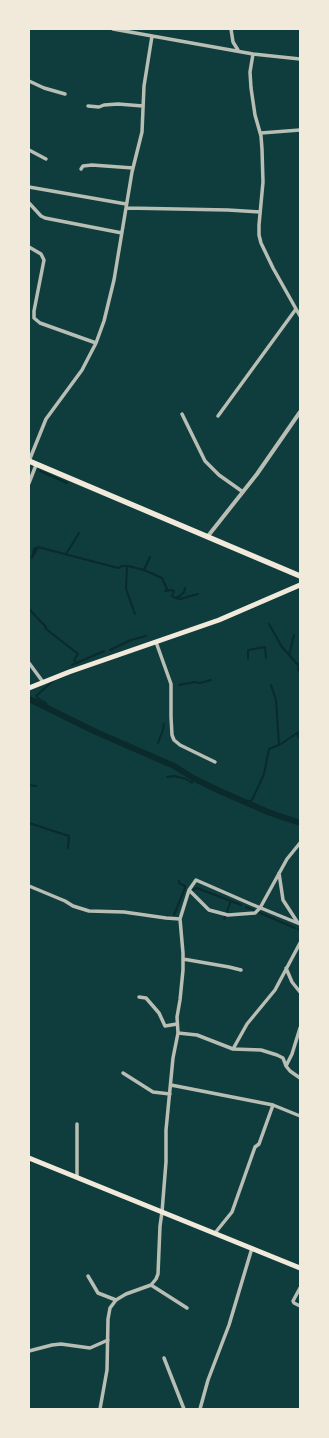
<!DOCTYPE html>
<style>
body{margin:0}
#map{position:relative;width:329px;height:1438px;overflow:hidden;background:#0f3d3e;font-family:"Asap Condensed",sans-serif}
canvas{display:block}
.frame{position:absolute;inset:0;border:30px solid #f1e9da;pointer-events:none}
</style>
<div id="map">
<canvas width="329" height="1438"></canvas>
<div class="frame"></div>
</div>
<script>
const ctx = document.querySelector('canvas').getContext('2d');
ctx.lineJoin = 'round';
const poly = rows => new Path2D(rows.map(r => 'M' + r).join(''));
function strokePath(path, color, width, dash) { ctx.strokeStyle = color; ctx.lineWidth = width; ctx.lineCap = dash ? 'butt' : 'round'; ctx.setLineDash(dash || []); ctx.stroke(path); }
const stream = poly([
 [40,471,67,483],
 [38,547,32,558,34,549,38,547,118,568,122,566,128,566,144,570,150,557],
 [66,554,79,533],
 [127,567,126,589,135,614],
 [144,570,162,578,167,589,165,591,171,590,174,591,172,596,175,598,180,596,184,592,185,588],
 [176,598,180,599,198,594],
 [29,609,46,627,45,628,78,654,74,660,77,663],
 [269,624,282,647,299,666],
 [110,650,131,640,146,636],
 [289,655,294,635],
 [248,659,248,650,265,647,266,658],
 [300,661,298,670,300,671],
 [72,665,104,651],
 [179,685,195,682,200,683,211,680],
 [271,685,276,700,279,745],
 [47,708,46,703,39,699,36,696,54,680],
 [297,734,300,739],
 [158,743,163,730,164,724],
 [167,777,174,776,186,779,192,783,193,778],
 [29,785,36,786],
 [246,803,252,800,264,774,269,749,281,744,300,731],
 [29,823,69,836,68,848],
 [193,890,197,888,241,905],
 [246,907,295,928],
 [174,915,185,888,185,886,179,883,179,881],
 [224,919,231,901],
 [298,929,300,930],
 [29,1163,30,1163]
]);
const canal = poly([
 [29,699,96,732,174,766,195,779,222,792,268,812,300,823]
]);
const minor = poly([
 [113,29,253,54,300,59],
 [231,29,233,42,238,50],
 [253,54,250,72,251,88,255,115,261,136,262,149,263,182,259,225,259,235,261,243,273,268,300,316],
 [29,81,44,88,65,94],
 [88,106,99,107,104,105,118,104,143,106],
 [261,133,300,130],
 [29,150,46,159],
 [81,169,83,166,92,165,133,168],
 [29,187,126,204],
 [29,203,41,216,45,218,122,233],
 [126,208,228,210,260,212],
 [29,247,41,254,44,260,34,311,34,318,40,323,96,343],
 [182,414,205,461,219,475,243,492],
 [218,416,296,309],
 [29,461,46,419,82,370,96,343,104,321,114,280,132,172,142,132,144,86,152,36],
 [29,483,36,465],
 [156,642,171,684,171,717,172,735,174,740,180,745,215,762],
 [29,663,43,682],
 [279,873,283,900,298,923],
 [29,886,65,901,73,906,89,911,124,912,166,918,180,919],
 [189,890,209,910,228,915,255,913,260,908,287,859,300,843],
 [183,959,229,967,241,970],
 [286,968,292,982,300,992],
 [139,997,146,998,159,1013,165,1026,177,1024],
 [178,1033,197,1035,233,1049,261,1050,277,1055,283,1058,286,1066,290,1071,300,1078],
 [233,1049,247,1024,275,990,300,943],
 [286,1066,292,1054,300,1028],
 [123,1073,153,1092,170,1094],
 [171,1085,273,1105,300,1116],
 [77,1124,77,1177],
 [215,1233,232,1212,255,1147,259,1144,273,1105],
 [88,1276,98,1293,116,1300],
 [151,1285,187,1308],
 [300,1288,293,1301,294,1303,300,1306],
 [29,1351,52,1345,61,1344,90,1348,108,1340],
 [164,1358,184,1409],
 [100,1409,107,1370,108,1319,110,1308,116,1300,126,1294,151,1285,156,1279,158,1274,160,1226,162,1212,166,1162,166,1130,173,1058,178,1033,177,1017,180,1000,183,970,183,953,180,919,189,890,196,880,251,904,300,924],
 [200,1409,208,1380,229,1325,252,1248]
]);
const tertiary = poly([
 [208,536,257,474,300,412]
]);
const secondary = poly([
 [29,688,69,672,219,620,300,585],
 [29,1158,300,1268]
]);
const primary = poly([
 [29,461,300,576]
]);
strokePath(stream, '#0a2a2b', 2);
strokePath(canal, '#0a2a2b', 6);
strokePath(minor, '#b8beb3', 3.5);
strokePath(tertiary, '#b8beb3', 4);
strokePath(secondary, '#f1e9da', 5);
strokePath(primary, '#f1e9da', 5.5);
</script>
